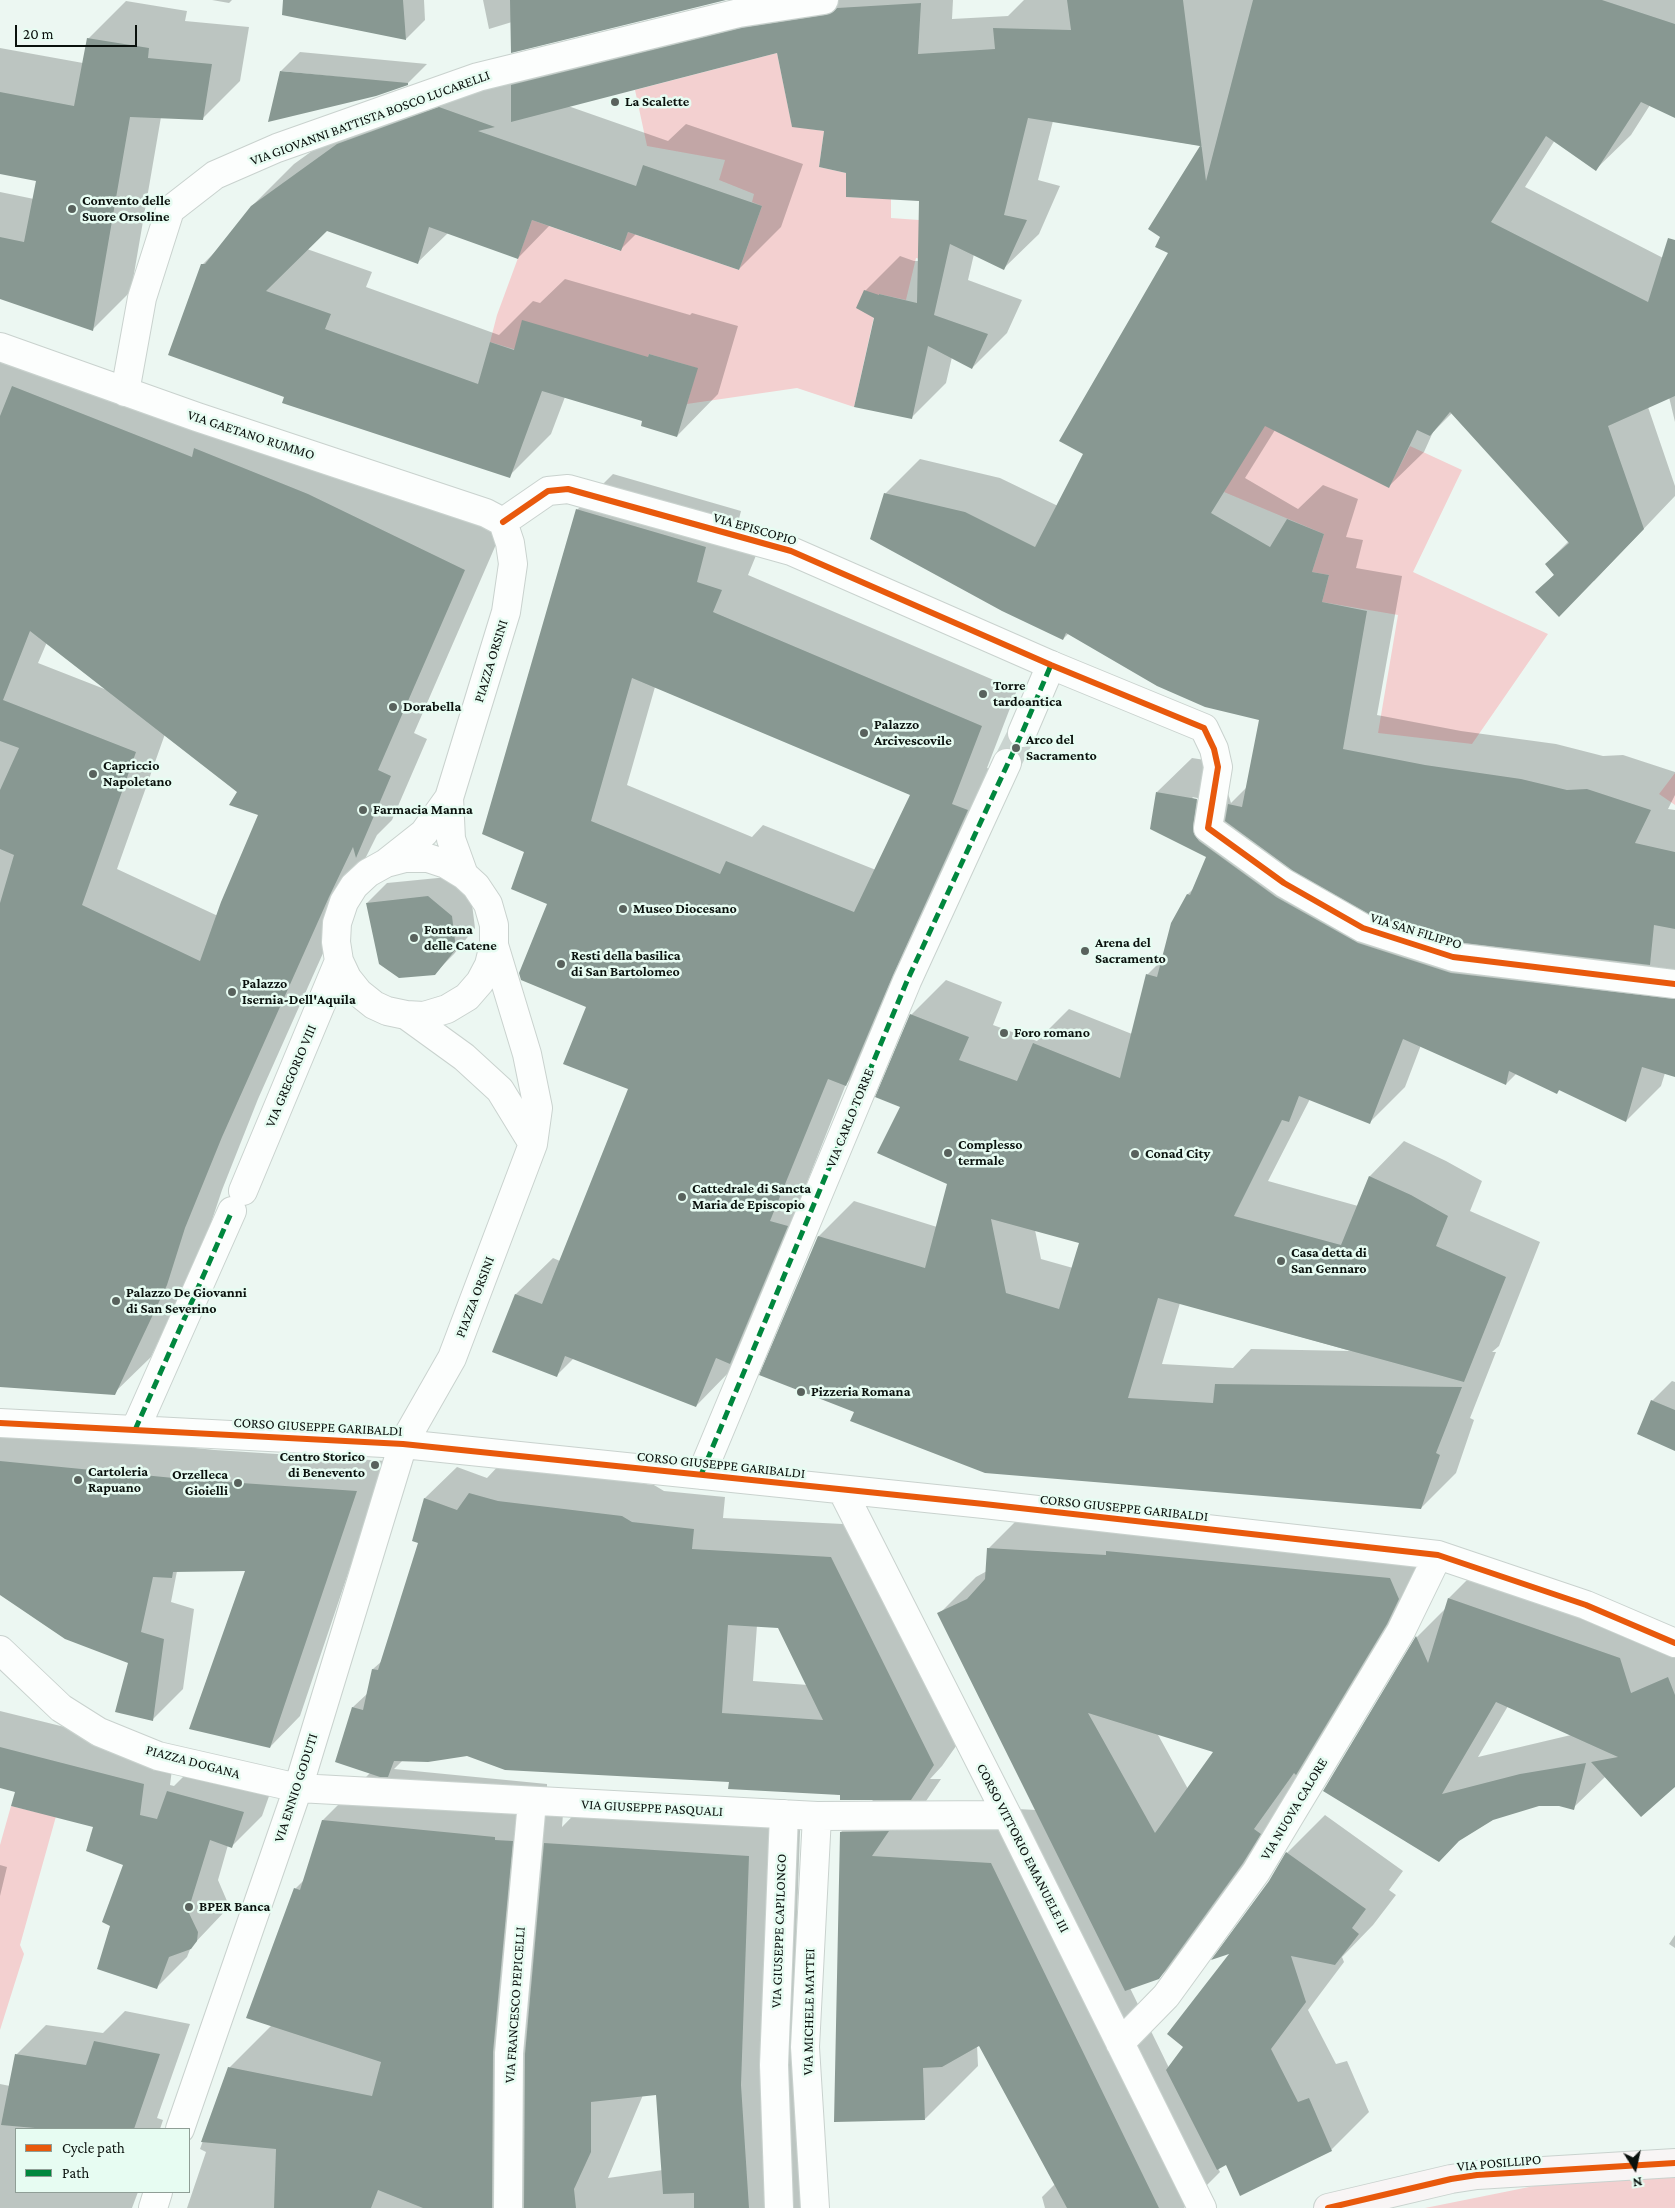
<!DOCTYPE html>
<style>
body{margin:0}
#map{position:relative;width:1675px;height:2208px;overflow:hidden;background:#ecf7f2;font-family:"Crimson Pro",serif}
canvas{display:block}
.legend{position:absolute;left:15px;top:2128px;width:175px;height:65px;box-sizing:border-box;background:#e7fcf2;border:1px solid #8f9e96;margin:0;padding:6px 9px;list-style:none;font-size:15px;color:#0a110d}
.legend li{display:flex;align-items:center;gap:10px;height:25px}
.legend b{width:25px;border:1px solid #8f9e96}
.north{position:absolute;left:1610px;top:2143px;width:50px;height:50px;-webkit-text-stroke:4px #e7fcf2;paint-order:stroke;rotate:170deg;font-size:14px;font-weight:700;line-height:20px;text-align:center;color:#0a110d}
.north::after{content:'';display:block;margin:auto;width:18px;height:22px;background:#0a110d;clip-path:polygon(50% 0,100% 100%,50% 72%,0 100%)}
.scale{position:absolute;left:15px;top:25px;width:122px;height:22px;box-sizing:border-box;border:2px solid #0a110d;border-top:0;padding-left:6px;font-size:15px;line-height:18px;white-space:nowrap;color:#0a110d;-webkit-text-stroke:4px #e7fcf2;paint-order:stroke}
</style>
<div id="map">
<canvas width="1675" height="2208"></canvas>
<ul class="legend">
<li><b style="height:6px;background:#e8590c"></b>Cycle path</li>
<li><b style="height:6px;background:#00873e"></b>Path</li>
</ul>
<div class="north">N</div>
<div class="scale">20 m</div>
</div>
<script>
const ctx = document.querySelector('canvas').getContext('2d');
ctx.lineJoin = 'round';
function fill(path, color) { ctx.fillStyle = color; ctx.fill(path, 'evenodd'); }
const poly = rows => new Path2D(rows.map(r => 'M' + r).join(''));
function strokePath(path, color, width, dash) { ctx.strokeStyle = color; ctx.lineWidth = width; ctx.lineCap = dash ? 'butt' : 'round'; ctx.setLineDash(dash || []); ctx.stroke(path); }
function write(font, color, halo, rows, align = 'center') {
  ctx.font = font + ' "Crimson Pro",serif'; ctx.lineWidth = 5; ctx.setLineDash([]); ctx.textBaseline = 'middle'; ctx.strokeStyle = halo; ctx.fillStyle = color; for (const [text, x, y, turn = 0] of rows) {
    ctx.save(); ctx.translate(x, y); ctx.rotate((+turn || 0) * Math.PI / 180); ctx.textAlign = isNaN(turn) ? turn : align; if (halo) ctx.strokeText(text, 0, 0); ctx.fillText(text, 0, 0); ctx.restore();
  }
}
const green = poly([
 [777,53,792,126,824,131,819,167,846,173,846,197,891,199,891,218,919,220,945,264,916,258,906,300,879,294,854,407,797,388,687,404,697,368,649,354,639,387,490,342,497,315,532,220,620,251,628,232,739,270,762,206,752,202,754,194,719,180,725,160,647,146,635,90],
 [1284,385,1389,487,1410,446,1462,470,1413,572,1548,634,1472,744,1378,733,1398,615,1322,602,1329,575,1312,572,1324,534,1224,492],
 [1675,773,1675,805,1659,794],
 [60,1802,20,1945,24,1954,0,2030,0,1845,11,1806,40,1813],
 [1675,2177,1675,2208,1425,2208,1554,2182]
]);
const shadow = poly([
 [212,0,232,0,229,3],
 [297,0,424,0,425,20,406,39],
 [483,0,721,0,512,22,489,29],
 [753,0,953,0,952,19,1008,16,1024,0,1675,0,1675,117,1650,105,1631,135,1596,169,1555,140,1525,187,1667,260,1675,250,1675,422,1669,397,1648,407,1675,486,1675,496,1594,581,1536,592,1555,574,1546,564,1569,541,1452,413,1433,432,1424,452,1389,486,1275,430,1245,478,1298,509,1323,485,1358,499,1346,537,1363,540,1356,568,1402,576,1377,715,1461,731,1556,744,1603,756,1623,755,1675,772,1675,795,1668,809,1675,810,1675,1076,1665,1073,1661,1086,1626,1121,1560,1089,1557,1092,1517,1073,1506,1084,1421,1045,1405,1087,1370,1122,1310,1099,1268,1181,1358,1206,1370,1176,1404,1141,1446,1161,1482,1181,1470,1211,1540,1242,1499,1346,1492,1352,1496,1352,1470,1418,1474,1420,1456,1473,1421,1508,856,1412,761,1375,819,1236,854,1201,937,1227,949,1183,902,1106,911,1015,946,980,1002,1002,993,1025,1037,1041,1069,1009,1132,1034,1147,975,1163,959,1188,894,1194,888,1208,857,1157,792,1192,758,1231,764,1227,790,1231,803,1247,787,1261,719,1069,633,1063,639,885,494,920,459,1000,478,1058,506,1085,453,1170,252,1162,236,1149,229,1202,146,1053,121,1038,180,1060,186,1039,234,1004,268,974,254,968,280,1022,300,1007,333,972,368,952,357,946,383,911,418,865,291,900,256,914,261,919,261,921,200,848,172,826,130,778,51,568,106,668,141,686,124,803,164,781,227,739,269,636,234,620,250,550,225,518,258,448,233,417,263,327,230,307,249,372,272,366,287,499,335,533,301,540,303,565,279,690,315,692,313,738,326,718,394,677,436,644,420,565,397,551,434,509,476,286,396,202,265,218,249,252,206,294,164,380,102],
 [1192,797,1203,799,1203,801,1195,800],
 [1035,1230,1081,1242,1073,1268,1041,1259],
 [1180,1303,1351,1351,1251,1349,1233,1368,1162,1364],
 [126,1,187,11,185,21,249,27,240,81,202,119,161,117,131,291,93,329,0,298,0,192,34,199,38,180,0,173,0,48,83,63,88,39],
 [300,52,427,64,407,84,281,71],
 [0,362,225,419,232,413,345,458,501,533,414,733,427,739,392,820,377,835,365,859,258,1099,222,1190,203,1247,151,1357,114,1393,0,1386],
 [47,642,107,690,38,663],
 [165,734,238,791,259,815,218,916,117,869],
 [613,474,741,511,732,546,757,553,748,575,1017,690,987,768,1004,774,882,1048,846,1084,806,1185,823,1190,732,1369,696,1406,574,1358,556,1376,494,1351,516,1294,553,1258,560,1261,629,1088,588,1006,549,903,526,851,577,510],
 [655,687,912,795,876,870,763,825,752,837,627,785],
 [448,877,471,896,475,928,454,954,434,974,367,903,387,883],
 [1672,1381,1675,1382,1675,1450,1638,1434,1652,1401],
 [0,1428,215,1450,386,1461,300,1716,270,1747,247,1569,177,1571,171,1602,194,1609,183,1689,152,1720,129,1662,0,1594],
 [502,1462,530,1469,654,1485,664,1491,725,1497,723,1518,863,1525,966,1732,942,1766,930,1779,941,1779,924,1804,1036,1810,939,1614,976,1577,987,1571,988,1549,1025,1512,1435,1562,1297,1796,1196,1940,1159,1978,1130,1988,1169,2068,1185,2047,1233,1951,1287,1853,1325,1815,1403,1871,1389,1890,1396,1895,1373,1925,1342,1957,1344,1962,1308,2010,1336,2064,1347,2061,1369,2112,1331,2150,1226,2163,1218,2168,1220,2172,1184,2208,1045,2208,1042,2197,1056,2183,979,2044,977,2045,978,2066,925,2119,841,1832,874,1799,730,1781,467,1755,403,1760,394,1769,547,1784,547,1787,565,1788,562,1827,598,1790,801,1803,793,2031,804,2208,187,2208,206,2152,200,2149,229,2068,272,2025,295,1889,305,1879,323,1820,371,1772,353,1707,368,1693,373,1669,382,1661,419,1542,425,1498,457,1467,487,1478],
 [757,1625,779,1626,808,1685,753,1681],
 [1157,1733,1215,1751,1188,1789],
 [657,2094,663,2170,608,2178,643,2095],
 [1487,1560,1658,1620,1669,1656,1675,1654,1675,1786,1606,1776,1573,1808,1559,1805,1325,1791,1417,1637,1446,1608,1449,1598],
 [1508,1706,1571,1735,1478,1757],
 [0,1711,174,1754,170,1785,174,1786,199,1761,274,1782,262,1816,232,1846,228,1845,218,1880,227,1901,227,1909,191,1947,187,1957,157,1987,112,1925,124,1864,95,1826,17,1791,0,1787],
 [0,1865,7,1867,0,1896],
 [1675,1935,1675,1948,1669,1944],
 [125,2011,190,2024,157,2118,163,2120,160,2129,16,2129,16,2192,138,2192,132,2208,0,2208,0,2084,10,2086,16,2055,46,2025,103,2033]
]);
const building = poly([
 [283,0,403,0,406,40,282,15],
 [510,0,726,0,511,53],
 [1067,0,1183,0,1206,181,1253,0,1602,0,1675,24,1675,118,1641,102,1596,171,1546,136,1491,222,1648,302,1668,238,1675,240,1675,396,1608,426,1644,529,1559,617,1535,592,1554,575,1545,564,1569,543,1450,412,1430,436,1417,430,1389,488,1265,426,1211,513,1270,547,1287,519,1324,534,1312,572,1329,575,1322,602,1367,611,1343,749,1425,765,1521,779,1567,790,1587,789,1651,810,1635,843,1675,852,1675,929,1654,925,1650,965,1456,942,1369,914,1292,870,1225,821,1228,804,1242,807,1259,720,1205,707,1157,686,1066,633,1063,640,1002,611,870,539,884,493,965,512,1035,547,1083,454,1059,441,1168,253,1155,247,1160,237,1148,229,1200,146,1028,118,1004,215,1027,220,1004,270,950,244,934,315,988,334,972,369,928,346,912,419,854,407,874,318,856,308,864,290,879,295,879,294,917,303,919,201,846,197,846,173,819,167,824,131,792,127,777,53,511,122,511,85,742,28,826,15,833,12,837,8,921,3,918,54,995,49,993,28,1071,30],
 [87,38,149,48,148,58,212,64,203,120,130,117,93,331,0,299,0,237,24,242,36,181,0,174,0,92,74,106],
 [280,71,408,83,408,85,376,96,268,122],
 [439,107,495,127,478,131,636,186,643,165,762,206,739,270,628,232,621,251,532,220,518,259,429,227,418,264,327,231,266,291,331,314,325,329,478,384,490,342,514,350,522,320,648,357,649,354,698,368,677,437,641,426,642,421,542,391,510,478,282,403,284,397,168,355,201,264,205,264,251,206,337,144],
 [12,386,192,457,194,448,308,494,465,570,378,770,391,776,356,858,353,847,329,897,222,1137,185,1228,167,1285,115,1395,0,1387,0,903,14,855,0,849,0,790,19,748,0,741,0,416],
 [30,631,237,792,229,805,258,815,221,902,200,961,82,905,136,752,3,700],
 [576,509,706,547,697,582,722,590,713,612,982,726,952,804,968,810,893,975,846,1086,828,1079,770,1221,788,1226,730,1364,716,1358,696,1407,565,1356,557,1377,492,1352,515,1294,542,1304,628,1089,563,1064,586,1007,521,980,519,973,547,904,511,889,524,852,482,834],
 [632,678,910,795,854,912,726,861,720,874,591,821],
 [1156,792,1197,799,1193,826,1194,834,1199,841,1276,897,1358,943,1451,973,1675,999,1675,1077,1642,1067,1626,1122,1559,1090,1557,1094,1509,1071,1506,1085,1403,1039,1370,1124,1299,1096,1289,1122,1282,1120,1234,1216,1341,1245,1369,1176,1411,1195,1448,1216,1436,1246,1506,1277,1464,1382,1158,1298,1128,1398,1213,1403,1215,1384,1462,1387,1436,1453,1440,1455,1421,1509,985,1473,850,1421,854,1412,759,1375,818,1236,925,1268,947,1184,877,1153,900,1107,875,1097,910,1014,969,1037,959,1060,1017,1081,1033,1043,1120,1078,1146,974,1157,977,1171,923,1187,894,1190,895,1206,857,1150,829],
 [991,1219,1079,1243,1059,1309,1006,1293],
 [428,896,452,916,456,949,435,975,399,978,379,964,366,903],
 [1651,1400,1675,1410,1675,1451,1637,1434],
 [0,1461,184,1479,357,1491,270,1748,189,1729,245,1571,173,1572,172,1578,153,1577,141,1632,164,1639,153,1721,115,1712,128,1663,65,1639,0,1595],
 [469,1493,498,1501,622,1516,632,1522,694,1529,692,1549,831,1557,934,1765,911,1800,840,1800,840,1795,728,1789,729,1782,505,1770,467,1756,428,1762,394,1761,388,1777,380,1777,335,1762,352,1707,363,1710,372,1669,378,1670,418,1543,412,1541,424,1498,457,1510],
 [728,1625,778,1628,823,1720,722,1713],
 [987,1548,1106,1555,1106,1551,1390,1578,1399,1599,1387,1624,1296,1775,1294,1773,1254,1829,1261,1834,1243,1863,1159,1979,1125,1991,937,1613,967,1599,985,1579],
 [1088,1713,1213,1752,1155,1833],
 [1448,1598,1620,1658,1631,1693,1668,1677,1675,1695,1675,1787,1641,1817,1591,1762,1618,1757,1496,1702,1442,1794,1520,1774,1586,1763,1574,1810,1559,1806,1539,1806,1493,1820,1459,1841,1439,1862,1323,1791,1416,1636,1428,1663],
 [0,1747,144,1784,140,1815,157,1819,167,1791,244,1812,232,1848,210,1840,188,1911,198,1932,197,1941,191,1949,169,1957,157,1989,97,1969,110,1926,102,1922,123,1865,86,1851,93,1827,11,1806,15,1792,0,1788],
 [322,1820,495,1837,495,1840,513,1841,493,2052,492,2208,423,2208,378,2190,371,2208,274,2208,276,2149,201,2142,228,2067,372,2096,381,2062,246,2018,294,1888,300,1890],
 [889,1831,872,1856,991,1863,1159,2208,1067,2208,979,2046,942,2067,923,2068,925,2120,834,2122,840,1832],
 [544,1843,749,1856,741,2085,749,2208,694,2208,694,2193,663,2194,656,2095,591,2102,591,2152,574,2189,576,2208,524,2208,525,2054],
 [1286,1852,1366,1909,1352,1928,1359,1934,1335,1965,1291,1956,1306,2002,1271,2049,1298,2102,1309,2098,1332,2151,1240,2196,1226,2165,1217,2170,1166,2070,1183,2047,1167,2034,1229,1954,1211,1960,1269,1881],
 [94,2041,160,2054,134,2129,46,2129,1,2125,15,2054,86,2065]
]);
const pedestrianTunnel = poly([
 [1007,763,1022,733]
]);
const pedestrian = poly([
 [1022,733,1051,665],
 [0,1423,403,1444],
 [135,1430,232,1211]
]);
const minor = poly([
 [0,347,197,417,486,513,503,522],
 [125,392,142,298,170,210,215,175,277,148,478,77,739,13,824,0],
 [503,522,548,491,568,489,791,551,1051,665,1204,728,1214,749,1218,767,1208,828,1284,883,1363,928,1453,957,1675,984],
 [449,798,451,839,464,875],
 [386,863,405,858,428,858,446,864,464,875,476,886,488,904,494,925,494,945,489,965,480,982,467,997,447,1009,424,1016,406,1015,387,1011,374,1005,359,993,347,978,339,961,336,942,337,923,344,902,354,886,368,873,386,863,424,833,449,798,506,612,513,564,510,543,503,522],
 [406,1015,464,1057,500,1090,533,1144],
 [243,1191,339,961],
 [403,1444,984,1504,1438,1555,1586,1605,1675,1643],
 [701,1475,907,981,1007,763],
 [842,1490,1007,1815,1202,2208],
 [0,1650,61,1708,99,1732,158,1756,298,1788,817,1816,1007,1815],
 [1120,2043,1166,1996,1256,1872,1401,1631,1438,1555],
 [180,2129,298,1788,403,1444,452,1358,533,1144,538,1108,527,1054,494,945],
 [153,2208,158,2192],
 [508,2208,509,2053,532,1802],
 [779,2208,774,2065,784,1814],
 [815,2208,805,2047,817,1816]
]);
const secondary = poly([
 [1328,2208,1451,2179,1477,2175,1675,2163]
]);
const quiet = poly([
 [135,1430,232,1211],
 [701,1475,907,981,1022,733,1051,665]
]);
const cycleway = poly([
 [503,522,548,491,568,489,791,551,1051,665,1204,728,1214,749,1218,767,1208,828,1284,883,1363,928,1453,957,1675,984],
 [0,1423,403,1444,984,1504,1438,1555,1586,1605,1675,1643],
 [1328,2208,1451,2179,1477,2175,1675,2163]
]);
const markers = [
 [615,102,5,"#59625d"],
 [72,209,5,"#59625d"],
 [983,694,5,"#59625d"],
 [393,707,5,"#59625d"],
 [864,733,5,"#59625d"],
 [1016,748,5,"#59625d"],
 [93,774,5,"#59625d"],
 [363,810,5,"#59625d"],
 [623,909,5,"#59625d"],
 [414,938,5,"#59625d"],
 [1085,951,5,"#59625d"],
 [561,964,5,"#59625d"],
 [232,992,5,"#59625d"],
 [1004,1033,5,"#59625d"],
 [948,1153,5,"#59625d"],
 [1135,1154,5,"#59625d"],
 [682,1197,5,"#59625d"],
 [1281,1261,5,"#59625d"],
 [116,1301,5,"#59625d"],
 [801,1392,5,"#59625d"],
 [375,1465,5,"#59625d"],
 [78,1480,5,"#59625d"],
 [238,1483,5,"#59625d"],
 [189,1907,5,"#59625d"]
];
const poiNames = [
 ["La Scalette",625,102],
 ["Convento delle",82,201],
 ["Suore Orsoline",82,217],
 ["Torre",993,686],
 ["tardoantica",993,702],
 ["Dorabella",403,707],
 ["Palazzo",874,725],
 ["Arcivescovile",874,741],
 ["Arco del",1026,740],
 ["Sacramento",1026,756],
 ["Capriccio",103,766],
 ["Napoletano",103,782],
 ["Farmacia Manna",373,810],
 ["Museo Diocesano",633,909],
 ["Fontana",424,930],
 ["delle Catene",424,946],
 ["Arena del",1095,943],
 ["Sacramento",1095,959],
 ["Resti della basilica",571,956],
 ["di San Bartolomeo",571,972],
 ["Palazzo",242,984],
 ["Isernia-Dell'Aquila",242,1000],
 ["Foro romano",1014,1033],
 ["Complesso",958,1145],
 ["termale",958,1161],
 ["Conad City",1145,1154],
 ["Cattedrale di Sancta",692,1189],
 ["Maria de Episcopio",692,1205],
 ["Casa detta di",1291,1253],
 ["San Gennaro",1291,1269],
 ["Palazzo De Giovanni",126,1293],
 ["di San Severino",126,1309],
 ["Pizzeria Romana",811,1392],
 ["Centro Storico",365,1457,"right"],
 ["di Benevento",365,1473,"right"],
 ["Cartoleria",88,1472],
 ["Rapuano",88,1488],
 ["Orzelleca",228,1475,"right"],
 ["Gioielli",228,1491,"right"],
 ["BPER Banca",199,1907]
];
const streetNames = [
 ["VIA GIOVANNI BATTISTA BOSCO LUCARELLI",370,118,-20],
 ["VIA GAETANO RUMMO",251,435,18],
 ["VIA EPISCOPIO",755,529,16],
 ["PIAZZA ORSINI",491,661,-73],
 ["VIA SAN FILIPPO",1416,931,17],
 ["VIA GREGORIO VIII",291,1076,-67],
 ["VIA CARLO TORRE",850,1118,-68],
 ["PIAZZA ORSINI",475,1297,-69],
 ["CORSO GIUSEPPE GARIBALDI",318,1427,3],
 ["CORSO GIUSEPPE GARIBALDI",721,1465,6],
 ["CORSO GIUSEPPE GARIBALDI",1124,1508,6],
 ["PIAZZA DOGANA",193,1762,15],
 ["VIA ENNIO GODUTI",296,1788,-72],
 ["VIA GIUSEPPE PASQUALI",652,1808,3],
 ["VIA NUOVA CALORE",1294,1809,-59],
 ["CORSO VITTORIO EMANUELE III",1023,1848,63],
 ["VIA GIUSEPPE CAPILONGO",779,1931,-88],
 ["VIA FRANCESCO PEPICELLI",515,2005,-86],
 ["VIA MICHELE MATTEI",809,2012,-89],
 ["VIA POSILLIPO",1499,2163,-5]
];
fill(green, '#f3d0d0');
fill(shadow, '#0003');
fill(building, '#889892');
strokePath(pedestrianTunnel, '#cad4d0', 28, [28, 14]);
strokePath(pedestrian, '#c9d2ce', 30);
strokePath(minor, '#c9d2ce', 30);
strokePath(secondary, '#c9d2ce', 30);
strokePath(pedestrian, '#fcfefd', 28);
strokePath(minor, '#fcfefd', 28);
strokePath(secondary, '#f8f5f5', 28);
strokePath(quiet, '#00873e', 5, [10, 5]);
strokePath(cycleway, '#e8590c', 6);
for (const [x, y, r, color] of markers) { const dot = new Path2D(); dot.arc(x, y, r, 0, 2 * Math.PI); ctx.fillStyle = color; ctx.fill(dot); strokePath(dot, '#e7fcf2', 2); }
write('bold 14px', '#0a110d', '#e7fcf2', poiNames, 'left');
write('14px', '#0a110d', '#e7fcf2', streetNames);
</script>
